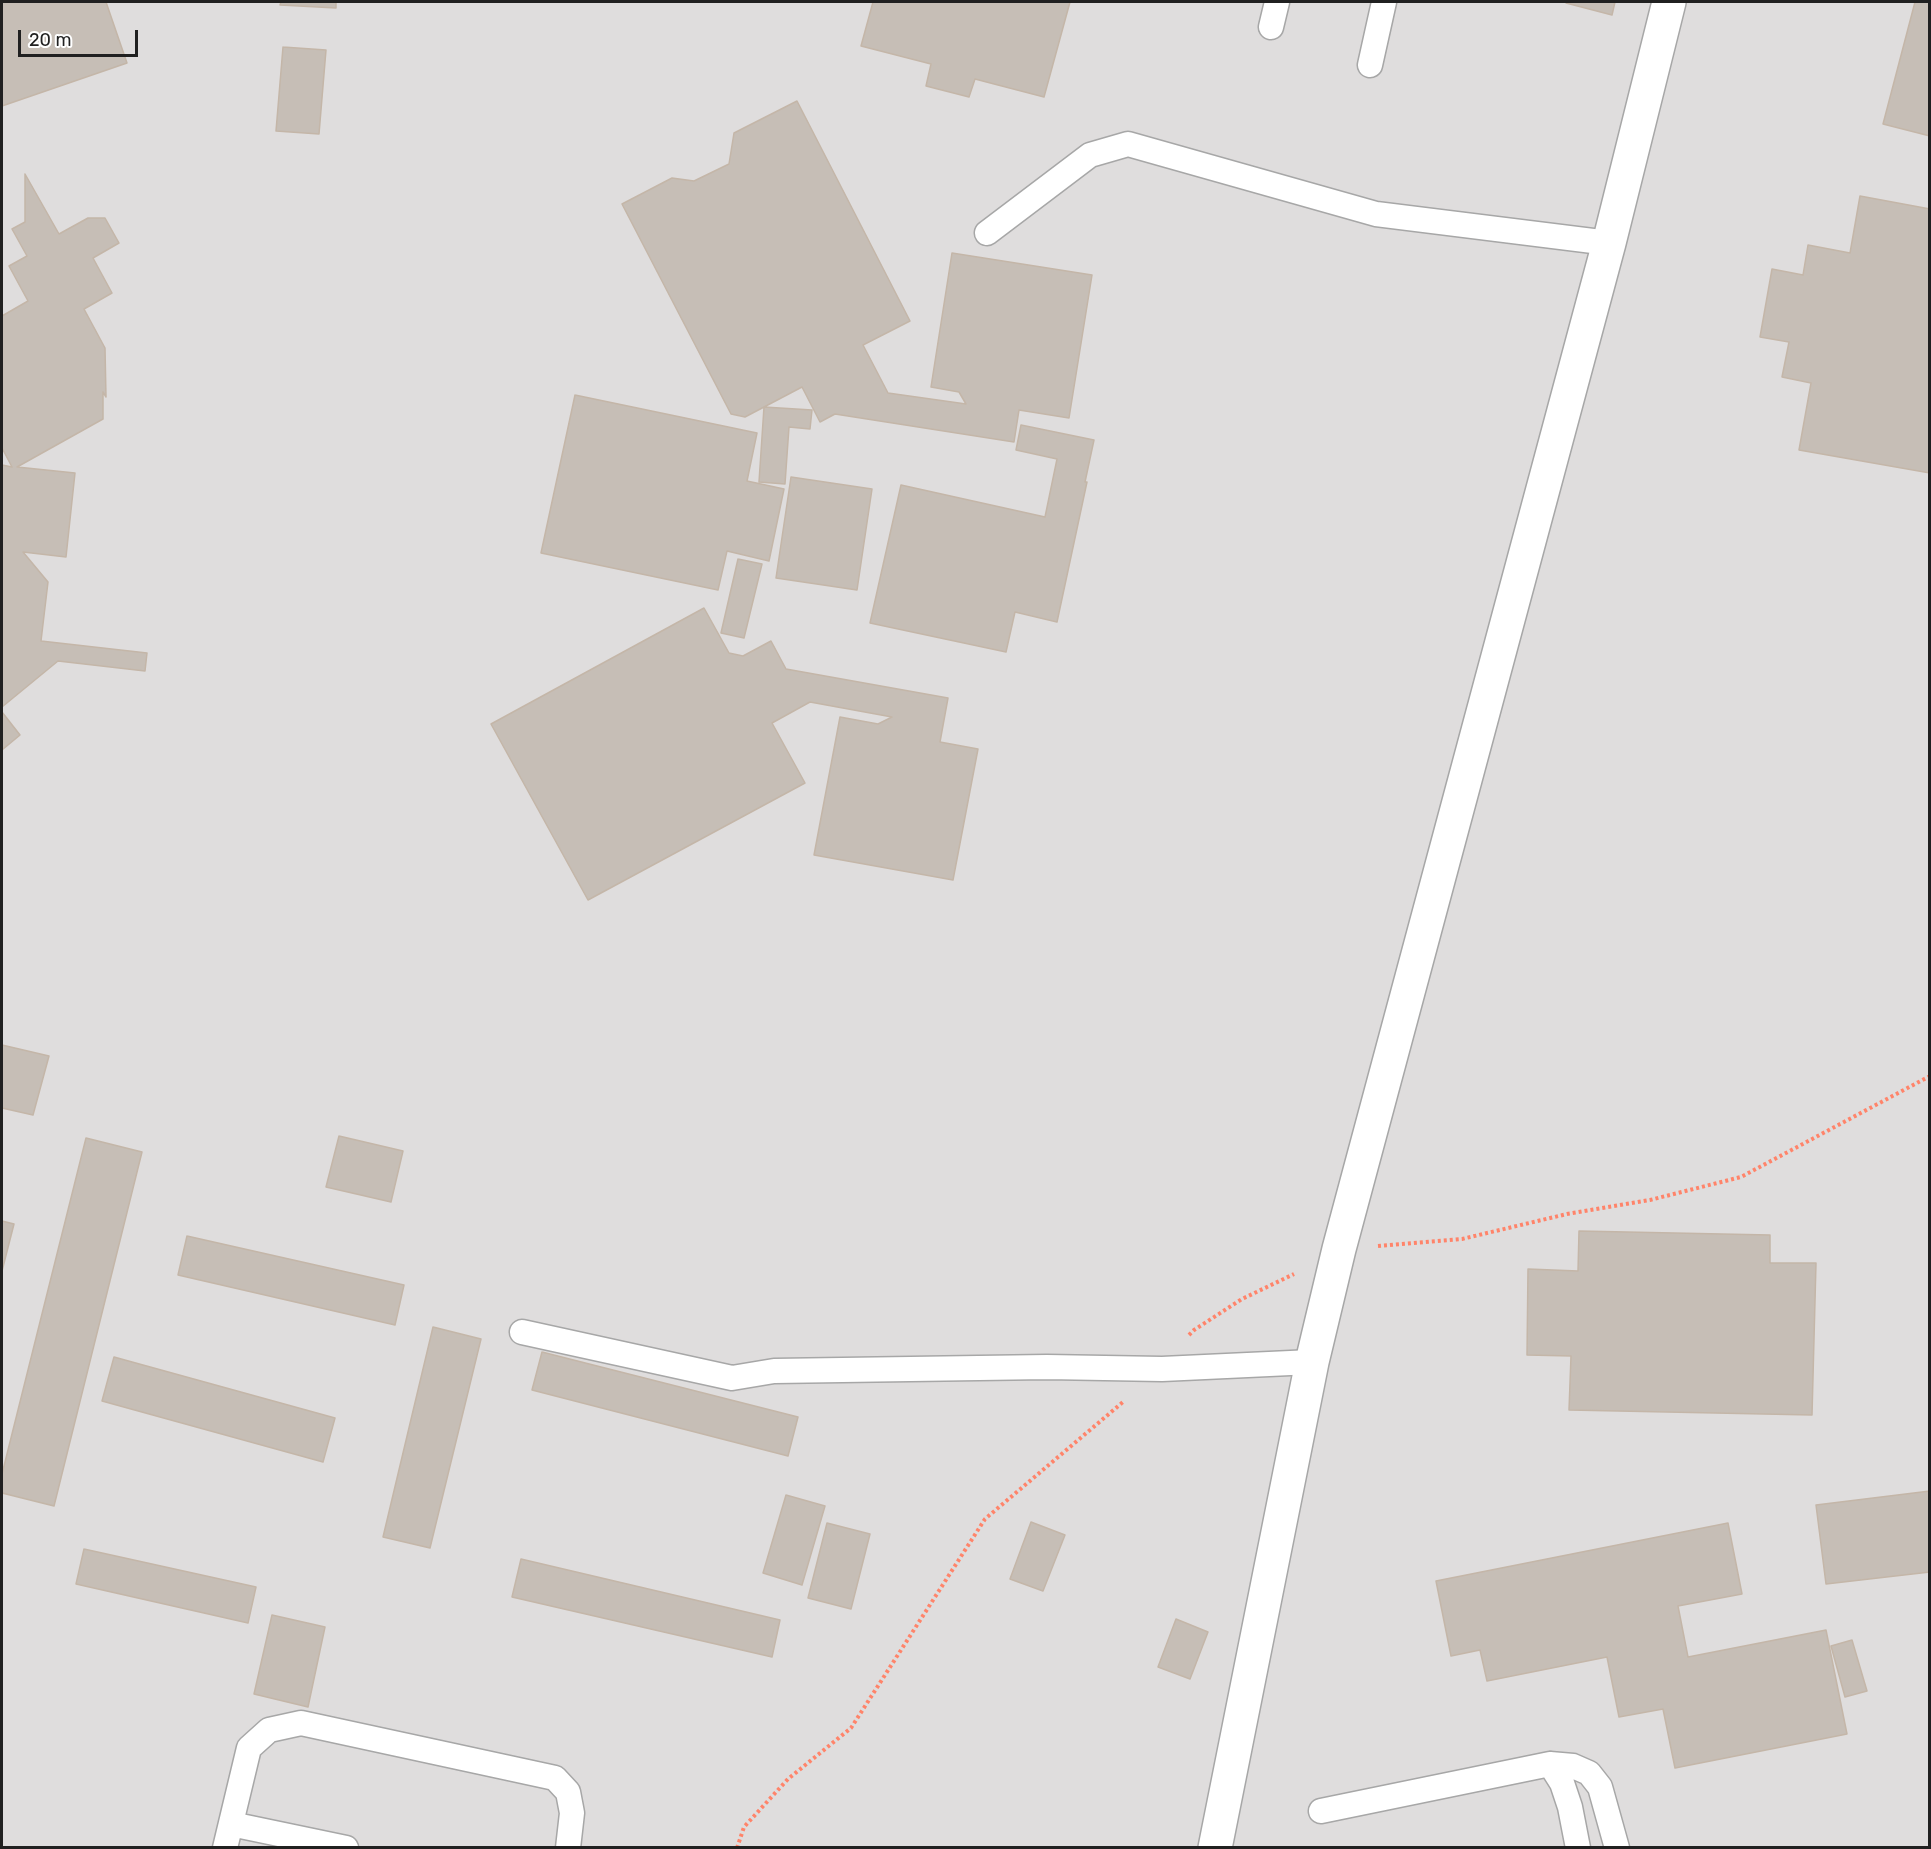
<!DOCTYPE html>
<style>
body{margin:0}
#map{position:relative;width:1931px;height:1849px;overflow:hidden;background:#f1eee7;font-family:Rubik,sans-serif}
canvas{display:block}
.frame{position:absolute;inset:0;border:3px solid #202020;pointer-events:none}
.scale{position:absolute;left:18px;top:30px;width:120px;height:27px;box-sizing:border-box;border:3px solid #202020;border-top:0;padding-left:8px;font-size:18px;line-height:21px;white-space:nowrap;color:#202020;-webkit-text-stroke:4px #fff;paint-order:stroke}
</style>
<div id="map">
<canvas width="1931" height="1849"></canvas>
<div class="frame"></div>
<div class="scale">20 m</div>
</div>
<script>
const ctx = document.querySelector('canvas').getContext('2d');
ctx.lineJoin = 'round';
function fill(path, color) { ctx.fillStyle = color; ctx.fill(path, 'evenodd'); }
const poly = rows => new Path2D(rows.map(r => 'M' + r).join(''));
function strokePath(path, color, width, dash) { ctx.strokeStyle = color; ctx.lineWidth = width; ctx.lineCap = dash ? 'butt' : 'round'; ctx.setLineDash(dash || []); ctx.stroke(path); }
const residential = poly([
 [2,2,1929,2,1929,1847,2,1847]
]);
const building = poly([
 [2,2,106,2,127,63,2,106,2,2],
 [281,2,336,2,336,8,280,5,281,2],
 [873,2,1070,2,1044,97,975,79,969,97,926,86,931,64,861,46,873,2],
 [1567,2,1615,2,1612,15,1566,3,1567,2],
 [1915,2,1930,2,1930,136,1883,124,1915,2],
 [283,47,326,50,319,134,276,131,283,47],
 [797,101,910,321,863,345,888,393,966,404,959,392,931,387,952,253,1092,275,1069,418,1019,410,1014,442,835,414,820,422,802,387,745,417,731,414,622,204,672,178,694,181,729,164,734,133,797,101],
 [25,174,59,234,88,218,105,218,119,243,93,258,112,293,84,309,105,348,106,397,103,392,103,419,17,467,75,473,66,557,23,552,48,582,41,641,147,653,145,671,58,661,2,707,2,465,12,467,2,448,2,316,28,301,9,266,27,256,12,229,25,222,25,174],
 [1860,196,1930,209,1930,473,1799,450,1811,383,1782,377,1789,342,1760,337,1772,269,1803,275,1808,245,1850,253,1860,196],
 [575,395,757,433,747,481,784,489,769,561,727,551,718,590,541,553,575,395],
 [764,407,812,410,810,429,789,427,785,484,759,482,764,407],
 [1021,425,1094,440,1085,482,1087,482,1057,622,1015,612,1006,652,870,623,901,485,1045,517,1057,459,1016,450,1021,425],
 [791,477,872,489,857,590,776,578,791,477],
 [738,559,762,564,744,638,721,633,738,559],
 [704,608,729,653,743,656,771,641,786,669,948,698,940,742,978,749,953,880,814,855,840,717,878,724,892,717,810,702,772,723,805,783,588,900,491,724,704,608],
 [2,712,20,735,2,750,2,712],
 [2,1045,49,1056,33,1115,2,1108,2,1045],
 [339,1136,403,1151,391,1202,326,1187,339,1136],
 [86,1138,142,1152,54,1506,2,1493,2,1474,86,1138],
 [2,1221,14,1224,2,1271,2,1221],
 [1579,1231,1770,1235,1770,1263,1816,1263,1812,1415,1569,1410,1571,1356,1527,1355,1528,1269,1578,1271,1579,1231],
 [187,1236,404,1285,395,1325,178,1275,187,1236],
 [433,1327,481,1339,430,1548,383,1537,433,1327],
 [542,1352,798,1417,788,1456,532,1390,542,1352],
 [114,1357,335,1418,323,1462,102,1401,114,1357],
 [1930,1491,1930,1572,1826,1584,1816,1505,1930,1491],
 [786,1495,825,1506,802,1585,763,1573,786,1495],
 [1031,1522,1065,1535,1043,1591,1010,1579,1031,1522],
 [827,1523,870,1534,851,1609,808,1598,827,1523],
 [1728,1523,1742,1594,1678,1606,1688,1657,1826,1630,1847,1734,1675,1768,1663,1709,1619,1717,1607,1657,1487,1681,1480,1650,1451,1656,1436,1581,1728,1523],
 [84,1549,256,1587,248,1623,76,1584,84,1549],
 [521,1559,780,1620,772,1657,512,1597,521,1559],
 [272,1615,325,1627,308,1707,254,1694,272,1615],
 [1176,1619,1208,1632,1190,1679,1158,1667,1176,1619],
 [1852,1640,1867,1691,1845,1697,1831,1646,1852,1640]
]);
const path = poly([
 [1378,1246,1462,1239,1567,1214,1650,1200,1741,1177,1930,1076],
 [1189,1335,1194,1330,1242,1299,1294,1274],
 [737,1848,744,1827,788,1779,851,1728,985,1519,1123,1402]
]);
const service = poly([
 [1271,27,1277,2],
 [1370,65,1384,2],
 [987,233,1090,155,1128,144,1376,214,1609,243],
 [522,1332,732,1378,774,1371,1047,1367,1162,1369,1312,1362],
 [1550,1764,1562,1783,1570,1807,1578,1848],
 [1321,1811,1550,1764,1573,1766,1589,1773,1600,1787,1617,1848],
 [231,1824,346,1848],
 [225,1848,249,1748,269,1730,301,1723,555,1778,568,1792,572,1813,568,1848]
]);
const minor = poly([
 [1215,1848,1312,1362,1339,1249,1609,243,1669,2]
]);
fill(residential, '#dfdddd');
fill(building, '#c6beb6');
strokePath(building, '#c4b6a8', 1.5);
strokePath(service, '#a7a7a7', 27);
strokePath(minor, '#a7a7a7', 36);
strokePath(path, '#ff846a', 4, [3, 3]);
strokePath(service, '#fff', 24);
strokePath(minor, '#fff', 33);
</script>
